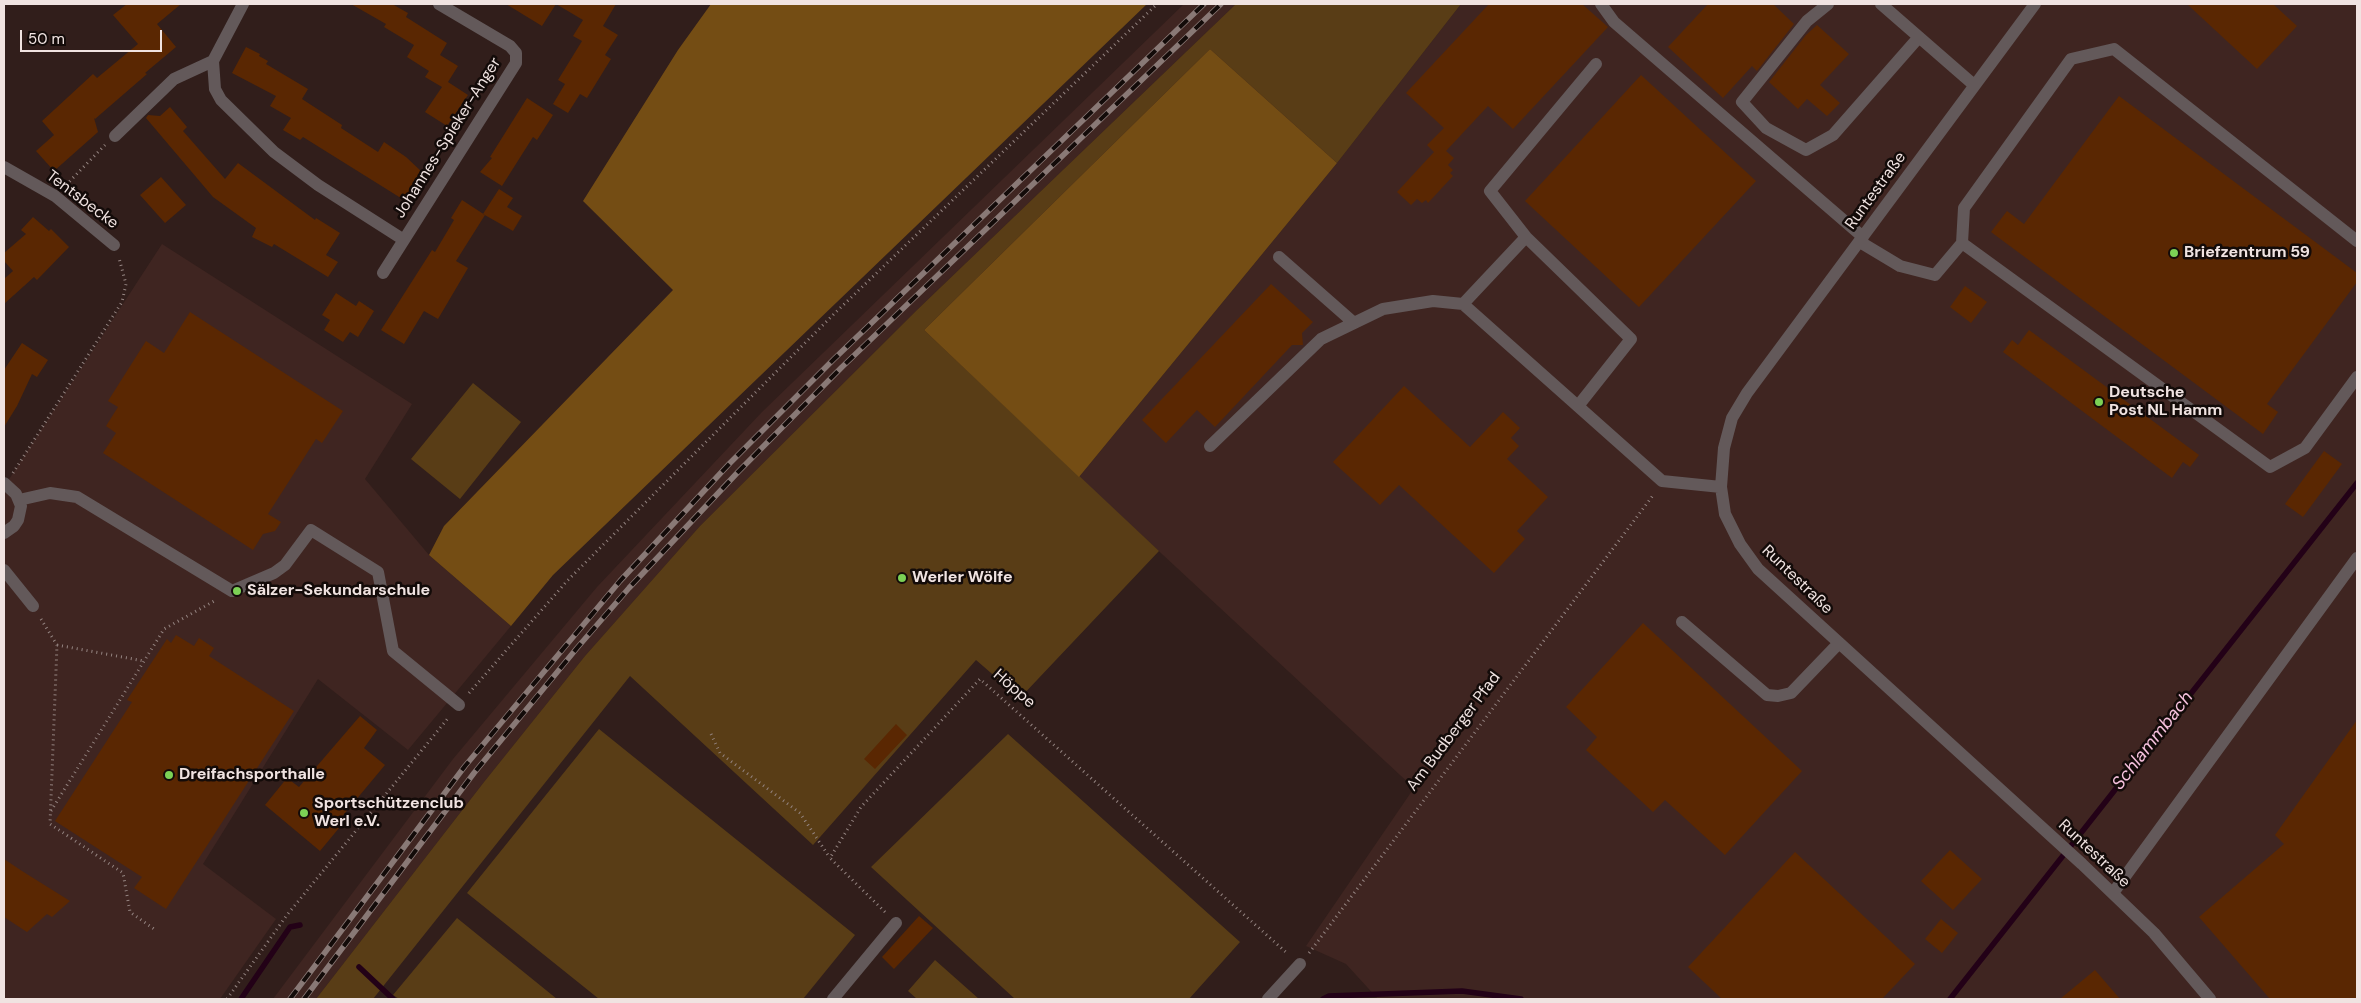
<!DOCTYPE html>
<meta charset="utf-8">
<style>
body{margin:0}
#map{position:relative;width:2361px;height:1003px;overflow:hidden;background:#311e1b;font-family:"DM Sans",sans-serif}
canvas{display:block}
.frame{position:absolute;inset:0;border:5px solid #f0e3e1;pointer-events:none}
.scale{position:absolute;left:20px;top:30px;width:142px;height:22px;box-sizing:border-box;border:2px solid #f0e3e1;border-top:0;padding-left:6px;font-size:15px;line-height:18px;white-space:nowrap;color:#f0e3e1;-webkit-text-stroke:4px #130b09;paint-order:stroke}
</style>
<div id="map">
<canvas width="2361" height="1003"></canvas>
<div class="frame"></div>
<div class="scale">50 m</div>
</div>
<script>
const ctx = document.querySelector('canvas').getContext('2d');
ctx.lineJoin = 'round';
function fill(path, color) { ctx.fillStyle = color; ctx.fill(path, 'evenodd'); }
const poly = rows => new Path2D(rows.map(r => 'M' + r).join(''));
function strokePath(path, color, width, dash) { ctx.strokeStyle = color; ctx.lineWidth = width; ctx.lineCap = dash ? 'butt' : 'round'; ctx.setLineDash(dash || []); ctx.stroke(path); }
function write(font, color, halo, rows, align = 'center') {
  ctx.font = font + ' "DM Sans",sans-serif'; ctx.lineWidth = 5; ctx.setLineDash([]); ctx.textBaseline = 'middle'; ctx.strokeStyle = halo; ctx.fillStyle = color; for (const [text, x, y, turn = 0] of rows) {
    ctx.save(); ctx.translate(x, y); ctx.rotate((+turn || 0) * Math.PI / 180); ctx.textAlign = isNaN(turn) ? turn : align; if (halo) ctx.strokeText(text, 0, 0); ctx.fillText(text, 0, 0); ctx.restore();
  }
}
const built = poly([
 [1184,4,1236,4,918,309,700,526,585,656,484,782,316,999,273,999,453,759,597,587,762,412],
 [1461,4,2357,4,2357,999,1378,999,1346,964,1306,946,1414,788,1079,477,1337,163],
 [162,244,412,404,365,479,429,555,511,626,408,750,318,679,203,864,276,919,220,999,4,999,4,487]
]);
const green = poly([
 [1236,4,1461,4,1337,163,1210,49,924,330,1159,551,1020,698,976,660,813,845,630,676,373,999,316,999,484,782,585,656,700,526,918,309],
 [473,383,521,422,460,499,411,459],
 [599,729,855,935,803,999,599,999,467,893],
 [1008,734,1240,942,1189,999,1015,999,871,867],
 [457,918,557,999,399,999,393,995],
 [935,960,979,999,917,999,908,991]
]);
const forest = poly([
 [711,4,1147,4,553,575,511,626,429,555,444,526,673,290,583,201,678,50],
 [1210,49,1337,163,1079,477,924,330]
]);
const stream = poly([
 [359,967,393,999],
 [241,999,290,927,300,925],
 [1323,999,1329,996,1462,991,1521,999],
 [1950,999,2357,483]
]);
const building = poly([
 [127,4,181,4,157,24,176,47,145,73,147,74,95,119,94,118,98,132,54,171,36,151,54,135,42,121,93,74,97,78,138,44,113,15],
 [351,4,392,4,408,13,406,17,447,43,440,55,458,66,448,82,468,95,447,126,425,112,442,87,425,77,429,71,407,57,414,45,384,27,386,24],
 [506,4,616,4,603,26,618,35,605,55,611,59,587,98,580,94,568,113,553,104,565,84,558,80,582,41,573,36,583,20,556,4,542,26],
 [1489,4,1582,4,1608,27,1513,129,1488,106,1446,151,1454,158,1448,165,1453,170,1450,173,1453,176,1428,203,1426,200,1422,203,1417,199,1411,205,1397,192,1434,152,1427,145,1444,128,1406,93],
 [1708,4,1773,4,1794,24,1757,71,1752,66,1723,98,1668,47],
 [2187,4,2273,4,2297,26,2257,69],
 [1817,25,1849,54,1820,85,1840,103,1827,116,1807,99,1798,109,1769,82,1806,35],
 [246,47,260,54,259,56,268,61,266,64,308,89,302,99,342,125,341,128,378,152,384,142,406,157,422,172,404,200,303,137,300,140,283,130,291,118,270,106,276,96,232,73],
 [1641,75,1756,181,1639,307,1525,201],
 [2119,96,2357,273,2357,282,2267,404,2278,412,2263,434,1991,232,2007,211,2024,224],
 [527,98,553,115,537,140,533,137,502,186,480,172,492,158,490,157],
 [170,107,187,127,183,131,225,179,238,163,315,220,316,218,340,233,326,255,338,262,328,277,274,244,272,247,252,237,256,228,213,197,146,118,148,115,160,116],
 [161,177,186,205,165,223,140,195],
 [499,189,513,198,507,207,522,216,513,231,483,214],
 [462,200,485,215,456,261,468,268,438,319,424,311,404,344,381,330,432,250,435,252,454,220,451,218],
 [33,217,49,231,51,229,69,247,37,280,34,277,4,304,4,279,13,271,4,261,4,253,26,234,21,230],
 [1271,284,1313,322,1302,333,1303,345,1292,345,1215,427,1197,410,1166,443,1142,420],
 [1965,286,1987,302,1971,323,1950,307],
 [336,293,356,306,359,301,374,311,358,337,350,332,343,342,324,330,330,320,322,315],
 [190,312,343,411,322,443,316,439,268,514,281,522,275,531,263,534,253,550,103,453,116,433,106,426,118,407,108,401,146,341,164,353],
 [2029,330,2199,455,2190,467,2183,462,2172,478,2003,352,2012,340,2018,345],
 [22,343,48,360,37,377,32,374,17,406,4,427,4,370],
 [1404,386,1470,447,1503,412,1520,428,1511,438,1519,446,1507,459,1548,497,1517,531,1525,539,1494,573,1399,485,1380,505,1333,462],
 [2324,451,2342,464,2303,517,2285,504],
 [1643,623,1802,771,1725,855,1665,800,1653,812,1586,750,1597,737,1566,707],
 [176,635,194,646,199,638,214,648,209,656,294,711,166,909,134,888,142,877,55,821,132,702,127,700,167,639,171,643],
 [360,716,377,730,364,748,385,765,340,819,344,822,320,851,265,805,287,778,299,787],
 [2357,720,2357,999,2270,999,2199,917,2284,844,2275,835],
 [896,724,907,735,875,769,864,759],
 [1950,850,1982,879,1953,910,1921,881],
 [1795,852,1915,964,1882,999,1722,999,1688,967],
 [4,859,22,871,70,901,52,917,47,914,27,932,4,917],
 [919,916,933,928,894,969,882,957],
 [1941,919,1958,933,1942,953,1925,939],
 [2095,970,2120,999,2060,999]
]);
const path = poly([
 [66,185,105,145],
 [13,473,122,302,126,284,119,258],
 [41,619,57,645,50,824,123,873,130,912,154,929],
 [57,645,144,661],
 [469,693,567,581,835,313,1157,4],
 [711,734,720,753,800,813,830,858],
 [51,811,164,629,216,600],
 [885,912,830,858,861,807,980,679,1288,954],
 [1309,953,1654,494],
 [227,999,287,915,449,717]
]);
const minor = poly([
 [243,4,213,61,215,89,221,100,274,152,318,185,404,240],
 [1601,4,1614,22,1863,237],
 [1828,4,1807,21,1742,102,1766,128,1806,150,1833,135,1919,37],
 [1881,4,1974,85],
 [2035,4,1747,393,1732,418,1724,448,1721,487,1725,514,1740,544,1758,569,2082,864,2154,933,2210,999],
 [115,136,174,79,213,61],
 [4,167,55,196,114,245],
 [1526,237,1490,191,1596,64],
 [1860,242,1900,266,1935,275,1962,243,1964,208,2071,59,2114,49,2357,241],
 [1962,243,2270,467,2305,448,2357,377],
 [1279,257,1354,323],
 [383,273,516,63,516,53,510,46,439,4],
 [1463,304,1526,237,1631,339,1578,406],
 [1210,446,1321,339,1383,309,1433,301,1463,304,1662,481,1721,487],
 [4,483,16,494,21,506,18,520,14,526,4,533],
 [19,500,50,493,77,497,232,591,274,573,285,565,311,530,378,572,393,651,459,705],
 [4,570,33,606],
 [1682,622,1767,695,1778,696,1791,693,1839,643],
 [2113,893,2357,558],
 [833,999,896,923],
 [1268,999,1300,964]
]);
const rail = poly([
 [290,999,465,766,620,581,730,463,834,359,1204,4],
 [304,999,474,773,577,648,629,588,738,472,842,367,1221,4]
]);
const markers = [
 [2174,253,5,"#7cd155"],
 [2099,402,5,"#7cd155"],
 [902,578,5,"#7cd155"],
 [237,591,5,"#7cd155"],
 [169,775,5,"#7cd155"],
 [304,813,5,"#7cd155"]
];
const streetNames = [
 ["Johannes-Spieker-Anger",448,138,-58],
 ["Runtestraße",1876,191,-54],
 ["Tentsbecke",82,200,37],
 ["Runtestraße",1797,580,44],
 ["Höppe",1014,689,41],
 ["Am Budberger Pfad",1454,732,-53],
 ["Runtestraße",2094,854,43]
];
const poiNames = [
 ["Briefzentrum 59",2184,253],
 ["Deutsche",2109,393],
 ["Post NL Hamm",2109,411],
 ["Werler Wölfe",912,578],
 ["Sälzer-Sekundarschule",247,591],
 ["Dreifachsporthalle",179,775],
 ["Sportschützenclub",314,804],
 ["Werl e.V.",314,822]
];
const waterNames = [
 ["Schlammbach",2153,741,-52]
];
fill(built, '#3f2521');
fill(green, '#593d16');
fill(forest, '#744d14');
strokePath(stream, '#230117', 5.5);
fill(building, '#5a2702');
strokePath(path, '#958582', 3, [1, 4]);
strokePath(minor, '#63595a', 12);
strokePath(rail, '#897976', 5.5);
strokePath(rail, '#130b09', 4, [11]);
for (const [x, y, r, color] of markers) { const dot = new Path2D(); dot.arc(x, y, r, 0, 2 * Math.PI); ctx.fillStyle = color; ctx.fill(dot); strokePath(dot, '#130b09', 2); }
write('16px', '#f0e3e1', '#130b09', streetNames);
write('bold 16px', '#f0e3e1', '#130b09', poiNames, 'left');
write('italic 18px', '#f6c1dd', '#130b09', waterNames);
</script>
